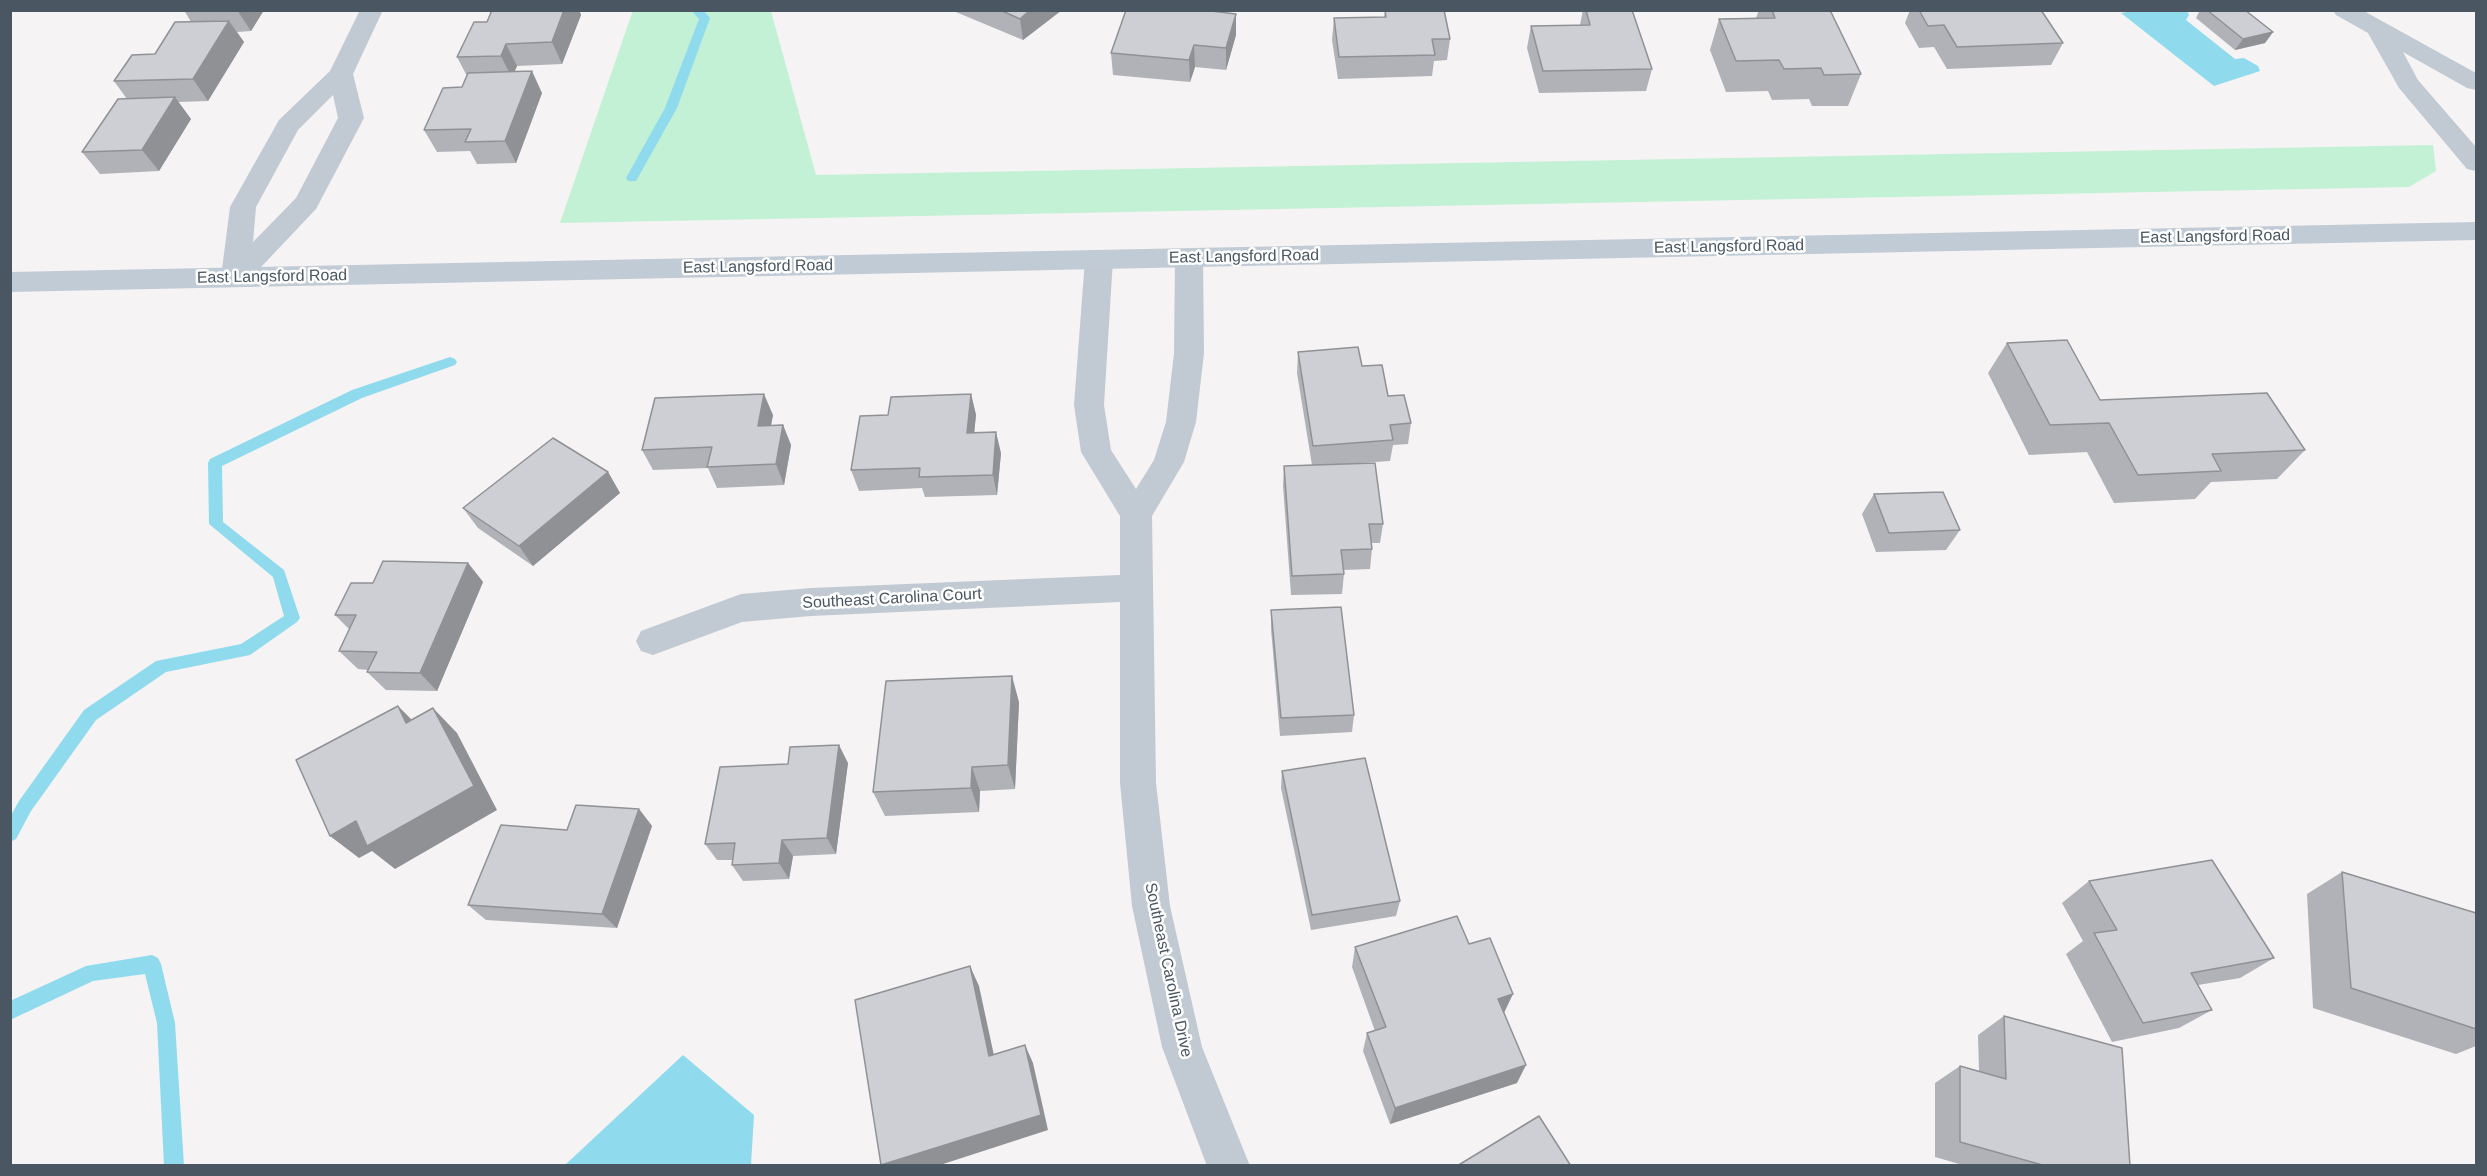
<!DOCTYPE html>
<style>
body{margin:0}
#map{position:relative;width:2487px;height:1176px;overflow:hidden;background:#f5f3f3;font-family:Arial,sans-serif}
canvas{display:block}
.frame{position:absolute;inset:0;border:12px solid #4a5661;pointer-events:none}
</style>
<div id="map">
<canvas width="2487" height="1176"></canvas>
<div class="frame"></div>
</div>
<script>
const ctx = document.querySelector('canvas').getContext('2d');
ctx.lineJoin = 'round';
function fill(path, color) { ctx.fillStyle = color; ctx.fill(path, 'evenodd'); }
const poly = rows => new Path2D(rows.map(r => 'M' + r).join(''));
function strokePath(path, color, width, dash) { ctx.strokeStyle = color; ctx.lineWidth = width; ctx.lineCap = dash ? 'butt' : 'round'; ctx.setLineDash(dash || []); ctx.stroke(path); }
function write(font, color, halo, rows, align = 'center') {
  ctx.font = font + ' Arial,sans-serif'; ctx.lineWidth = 5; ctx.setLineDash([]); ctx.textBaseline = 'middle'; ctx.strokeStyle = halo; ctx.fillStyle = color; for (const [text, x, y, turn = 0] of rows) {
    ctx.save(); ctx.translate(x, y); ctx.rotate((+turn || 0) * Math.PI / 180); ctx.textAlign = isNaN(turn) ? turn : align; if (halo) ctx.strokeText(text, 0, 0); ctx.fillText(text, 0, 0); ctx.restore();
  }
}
const green = poly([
 [633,10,771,11,816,175,2433,145,2436,171,2409,187,560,223]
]);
const water = poly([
 [2133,11,2187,11,2189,15,2186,20,2235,59,2244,58,2258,66,2260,71,2214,86,2121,13],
 [683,1055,754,1115,751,1165,565,1165]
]);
const stream = poly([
 [691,10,703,10,710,18,677,108,636,181,628,181,626,178,665,108,699,19,691,10],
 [450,357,455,359,457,362,455,365,362,398,222,466,223,522,284,570,300,618,297,622,250,655,166,672,96,720,31,811,16,839,10,842,10,817,19,801,84,710,156,661,241,644,284,616,273,577,209,524,208,463,210,459,352,390,450,357],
 [152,955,158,958,161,964,175,1023,184,1166,164,1166,157,1023,145,974,93,981,10,1020,10,1001,86,966,152,955]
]);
const street = poly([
 [360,10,383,10,353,74,364,118,316,209,245,284,235,287,225,284,221,277,230,207,279,120,330,71,360,10],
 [333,95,338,118,296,198,253,242,256,207,298,130,333,95],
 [2333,10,2362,10,2476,73,2476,90,2467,88,2403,52,2418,80,2476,147,2476,171,2467,169,2399,88,2368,33,2336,15,2333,10],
 [1189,249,1199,251,1203,258,1204,353,1196,422,1184,462,1152,516,1156,783,1170,906,1202,1047,1250,1166,1207,1166,1162,1047,1132,906,1120,783,1120,602,811,616,742,622,653,655,641,651,636,641,641,631,741,594,811,588,1120,575,1120,516,1081,452,1074,405,1085,259,1089,252,1099,250,1109,252,1113,259,1104,405,1111,450,1136,489,1154,460,1166,422,1174,353,1175,258,1179,251,1189,249]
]);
const secondary = poly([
 [2476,222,2476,240,10,292,10,272,2476,222]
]);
const wall = poly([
 [184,10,264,10,251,31,237,32,244,42,208,101,178,102,191,119,159,171,100,174,82,152,127,99,114,81,155,54,191,22],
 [492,10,579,10,581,15,562,64,517,66,514,72,542,93,516,163,477,164,470,151,437,152,424,130,462,87,467,76,457,57,487,22],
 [951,10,1062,10,1023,40],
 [1385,10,1450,39,1447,60,1434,61,1432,76,1338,79,1332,40,1334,18,1384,17],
 [1583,10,1632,10,1652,69,1646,91,1539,93,1527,48,1531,26,1580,25],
 [1759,10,1830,10,1861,74,1848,106,1812,106,1809,99,1772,100,1768,91,1726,92,1710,50,1719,19,1756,18],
 [1910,10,2041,10,2063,43,2051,65,1947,69,1934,47,1919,48,1905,23],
 [2200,10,2245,10,2273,32,2265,43,2235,50,2196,18],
 [1236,35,1226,70,1195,67,1190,82,1113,75,1111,53],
 [2007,343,2100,400,2305,450,2277,479,2211,482,2195,499,2114,503,2087,452,2029,455,1988,373],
 [1298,352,1362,366,1388,396,1411,423,1408,444,1393,445,1390,461,1346,464,1383,524,1380,543,1371,543,1372,549,1370,569,1343,570,1344,574,1342,594,1291,595,1283,486,1284,466,1312,465,1297,373],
 [971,394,976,415,974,433,1001,453,997,495,925,497,922,488,859,491,851,470,888,415],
 [773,415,771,425,783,425,791,445,784,485,717,488,708,468,653,470,642,450],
 [608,472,620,493,533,566,478,528,463,508],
 [1874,494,1960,530,1946,550,1876,552,1862,514],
 [468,563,483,582,437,691,386,690,367,672,368,670,358,669,339,651,349,629,335,615,373,583],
 [1271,610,1354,715,1352,732,1280,736,1271,629],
 [1019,702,1015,789,980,791,979,812,885,816,873,792],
 [848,763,836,854,793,856,789,879,743,881,732,865,733,860,717,860,705,844],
 [1282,771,1400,901,1396,916,1311,930,1281,788],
 [639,809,652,826,617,928,486,920,468,905,567,830],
 [2342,872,2476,913,2476,1046,2456,1054,2313,1008,2307,894],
 [2089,881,2274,958,2240,978,2198,985,2212,1010,2179,1028,2112,1042,2066,954,2083,941,2062,903],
 [1469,944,1504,1013,1517,1083,1390,1124,1363,1051,1367,1033,1375,1031,1352,967,1355,947],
 [2004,1016,2130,1166,1966,1166,1935,1157,1935,1083,1960,1066,1979,1071,1978,1035]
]);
const shadedWall = poly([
 [237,10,264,10,251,31],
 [564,10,579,10,581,15,562,64,552,42],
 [1030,10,1062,10,1023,40,1020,19],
 [1236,14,1236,35,1226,70,1226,48],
 [229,21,244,42,208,101,193,79],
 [2273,32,2265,43,2235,50,2243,39],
 [506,44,517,66,512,78,501,56],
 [1194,45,1195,67,1190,82,1189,60],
 [532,71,542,93,516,163,505,141],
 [175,97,191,119,159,171,142,150],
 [764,394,773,415,767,446,758,426],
 [971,394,976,415,972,454,967,433],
 [783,425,791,445,784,485,776,464],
 [996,432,1001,453,997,495,993,475],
 [608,472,620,493,533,566,519,546],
 [468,563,483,582,437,691,420,673],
 [1012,676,1019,702,1015,789,1008,765],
 [398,706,423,731,406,723],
 [433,708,457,733,497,810,395,869,372,851,359,858,330,836,356,821],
 [839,745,848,763,836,854,827,838],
 [972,767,980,791,979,812,971,788],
 [639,809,652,826,617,928,602,914],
 [782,840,793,856,789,879,779,863],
 [970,966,979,986,998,1074,989,1056],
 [1513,994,1504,1013,1498,999],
 [1025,1045,1033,1063,1048,1130,937,1166,881,1165],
 [1526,1065,1517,1083,1390,1124,1395,1108]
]);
const building = poly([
 [492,10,564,10,552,42,506,44,501,56,457,57,474,22,487,22,492,10],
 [1000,10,1030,10,1020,19,1000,10],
 [1126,10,1203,10,1236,14,1226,48,1194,45,1189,60,1111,53,1126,10],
 [1385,10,1444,10,1450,39,1432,39,1435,55,1339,57,1334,18,1386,17,1385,10],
 [1586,10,1632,10,1652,69,1543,71,1531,26,1590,25,1586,10],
 [1772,10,1830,10,1861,74,1824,75,1821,68,1784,69,1779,60,1736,61,1719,19,1775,18,1772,10],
 [1919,10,2041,10,2063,43,1957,47,1944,25,1928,26,1919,10],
 [2207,10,2245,10,2273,32,2243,39,2207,10],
 [229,21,193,79,114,81,132,55,155,54,175,22,229,21],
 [532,71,505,141,465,142,471,129,424,130,443,88,462,87,468,73,532,71],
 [175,97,142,150,82,152,118,99,175,97],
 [2067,340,2100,400,2267,393,2305,450,2212,454,2221,471,2138,475,2109,423,2050,425,2007,343,2067,340],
 [1358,347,1362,366,1382,365,1388,396,1404,395,1411,423,1390,425,1393,440,1313,446,1298,352,1358,347],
 [764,394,758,426,783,425,776,464,707,467,712,447,642,450,655,398,764,394],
 [971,394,967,433,996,432,993,475,919,477,920,468,851,470,860,416,888,415,891,397,971,394],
 [553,438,608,472,519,546,463,508,553,438],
 [1375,463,1383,524,1369,524,1372,549,1341,550,1344,574,1292,576,1284,466,1375,463],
 [1943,492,1960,530,1889,533,1874,494,1943,492],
 [383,561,468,563,420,673,367,672,377,652,339,651,356,615,335,615,351,583,373,583,383,561],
 [1341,607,1354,715,1281,718,1271,610,1341,607],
 [1012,676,1008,765,972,767,971,788,873,792,886,681,1012,676],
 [398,706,406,723,433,708,474,786,367,846,356,821,330,836,296,760,398,706],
 [839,745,827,838,782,840,779,863,732,865,735,843,705,844,720,767,788,764,790,747,839,745],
 [1365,758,1400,901,1312,915,1282,771,1365,758],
 [576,805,639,809,602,914,468,905,501,825,567,830,576,805],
 [2212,860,2274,958,2191,973,2212,1010,2143,1023,2094,933,2117,930,2089,881,2212,860],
 [2342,872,2476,913,2476,1029,2351,988,2342,872],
 [1457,916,1469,944,1490,938,1513,994,1498,999,1526,1065,1395,1108,1367,1033,1386,1027,1355,947,1457,916],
 [970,966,989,1056,1025,1045,1041,1115,881,1165,855,1000,970,966],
 [2004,1016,2122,1048,2130,1166,2046,1166,1960,1142,1960,1066,2006,1079,2004,1016],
 [1539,1116,1571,1166,1457,1166,1539,1116]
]);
const streetNames = [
 ["East Langsford Road",2215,237,-1],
 ["East Langsford Road",1729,247,-1],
 ["East Langsford Road",1244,257,-1],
 ["East Langsford Road",758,267,-1],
 ["East Langsford Road",272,277,-1],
 ["Southeast Carolina Court",892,599,-3],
 ["Southeast Carolina Drive",1168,970,78]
];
fill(green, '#c3f1d5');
fill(water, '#90daee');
fill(stream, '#90daee');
fill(street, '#c1cad2');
fill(secondary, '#c1cbd6');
fill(wall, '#b0b2b7');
fill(shadedWall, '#909195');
fill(building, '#cdcfd5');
strokePath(building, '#909195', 1.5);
write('16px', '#4a5661', '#fff', streetNames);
</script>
